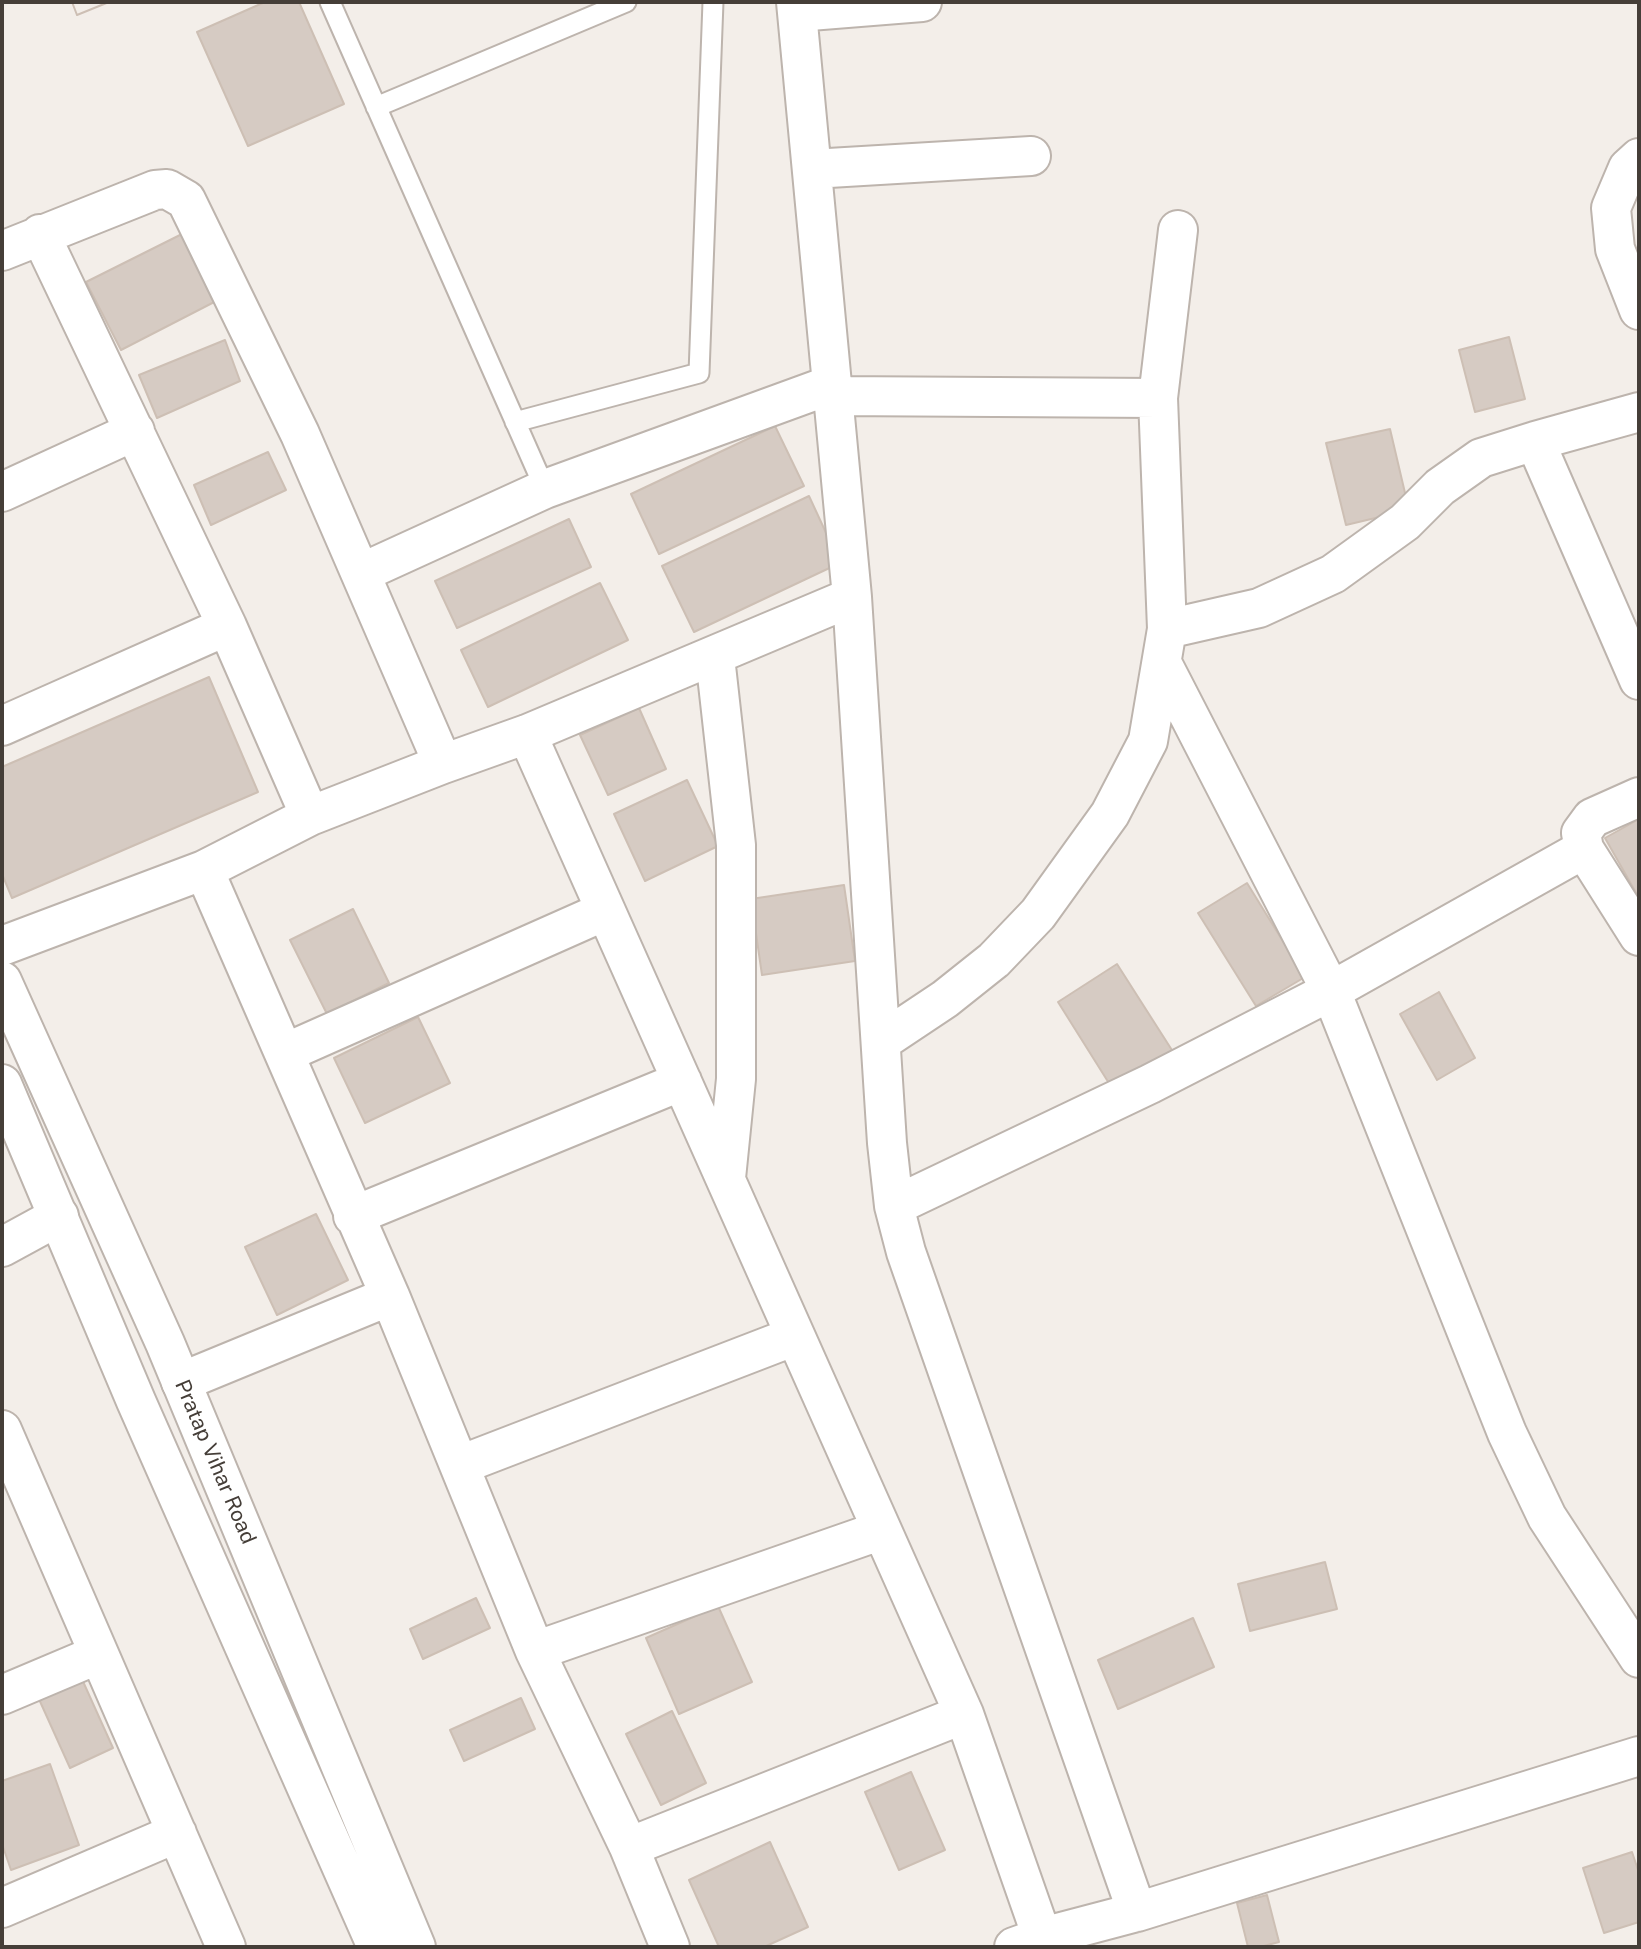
<!DOCTYPE html>
<style>
body{margin:0}
#map{position:relative;width:1641px;height:1949px;overflow:hidden;background:#f3eee9;font-family:"Public Sans",sans-serif}
canvas{display:block}
.frame{position:absolute;inset:0;border:4px solid #453e38;pointer-events:none}
</style>
<div id="map">
<canvas width="1641" height="1949"></canvas>
<div class="frame"></div>
</div>
<script>
const ctx = document.querySelector('canvas').getContext('2d');
ctx.lineJoin = 'round';
function fill(path, color) { ctx.fillStyle = color; ctx.fill(path, 'evenodd'); }
const poly = rows => new Path2D(rows.map(r => 'M' + r).join(''));
function strokePath(path, color, width, dash) { ctx.strokeStyle = color; ctx.lineWidth = width; ctx.lineCap = dash ? 'butt' : 'round'; ctx.setLineDash(dash || []); ctx.stroke(path); }
function write(font, color, halo, rows, align = 'center') {
  ctx.font = font + ' "Public Sans",sans-serif'; ctx.lineWidth = 7; ctx.setLineDash([]); ctx.textBaseline = 'middle'; ctx.strokeStyle = halo; ctx.fillStyle = color; for (const [text, x, y, turn = 0] of rows) {
    ctx.save(); ctx.translate(x, y); ctx.rotate((+turn || 0) * Math.PI / 180); ctx.textAlign = isNaN(turn) ? turn : align; if (halo) ctx.strokeText(text, 0, 0); ctx.fillText(text, 0, 0); ctx.restore();
  }
}
const building = poly([
 [72,2,109,2,77,15,72,2],
 [72,2,109,2,77,15,72,2],
 [265,2,299,2,344,104,248,146,197,32,265,2],
 [188,231,222,298,121,350,86,282,188,231],
 [1509,337,1525,399,1475,412,1459,350,1509,337],
 [225,340,240,381,157,418,139,375,225,340],
 [775,426,804,486,659,554,631,494,775,426],
 [1390,429,1409,510,1346,525,1326,443,1390,429],
 [268,452,286,490,211,525,194,485,268,452],
 [809,496,840,563,694,632,662,566,809,496],
 [569,519,591,567,457,628,435,581,569,519],
 [600,583,628,640,488,707,461,650,600,583],
 [209,677,258,792,12,898,2,874,2,767,209,677],
 [639,708,666,769,608,795,580,735,639,708],
 [687,780,718,846,645,881,614,814,687,780],
 [1639,819,1639,898,1605,838,1639,819],
 [1247,883,1305,977,1256,1006,1198,913,1247,883],
 [844,885,855,961,762,975,751,899,844,885],
 [353,909,389,983,327,1014,290,940,353,909],
 [1117,964,1177,1058,1117,1096,1058,1002,1117,964],
 [1439,992,1475,1058,1437,1080,1400,1014,1439,992],
 [418,1017,450,1083,365,1123,334,1058,418,1017],
 [316,1214,348,1280,277,1315,245,1247,316,1214],
 [1325,1562,1337,1609,1250,1631,1238,1584,1325,1562],
 [476,1598,490,1628,423,1659,410,1629,476,1598],
 [718,1606,752,1682,679,1714,646,1638,718,1606],
 [1193,1618,1214,1667,1118,1709,1098,1660,1193,1618],
 [81,1677,113,1748,70,1768,38,1697,81,1677],
 [521,1698,535,1729,464,1761,450,1730,521,1698],
 [672,1711,706,1783,661,1805,626,1734,672,1711],
 [50,1764,79,1845,11,1870,2,1844,2,1781,50,1764],
 [911,1772,945,1850,899,1870,865,1792,911,1772],
 [770,1842,808,1927,764,1947,719,1947,689,1880,770,1842],
 [1632,1852,1639,1873,1639,1922,1604,1933,1583,1868,1632,1852],
 [1267,1895,1279,1942,1260,1947,1248,1947,1237,1903,1267,1895]
]);
const service = poly([
 [330,2,545,489],
 [376,107,626,2],
 [515,422,699,373,713,2]
]);
const minor = poly([
 [796,2,852,597],
 [797,12,922,2],
 [1639,158,1628,168,1611,208,1615,249,1639,310],
 [812,169,1031,156],
 [40,234,227,626,310,816],
 [2,251,155,190,167,189,186,200,300,434,443,764],
 [834,396,1158,398],
 [1639,412,1535,441,1639,680],
 [2,492,135,431],
 [361,573,545,489,833,384],
 [1167,629,1259,608,1333,574,1405,522,1440,487,1481,458,1535,441],
 [715,657,736,845,736,1079,726,1178],
 [1162,663,1331,991,1507,1433,1547,1517,1639,1658],
 [2,726,227,626],
 [527,734,964,1714,1042,1937],
 [1584,849,1639,936],
 [204,870,390,1296,535,1651,629,1847,670,1947],
 [2,946,204,870,310,816,443,764,527,734,852,597,887,1143,894,1206,906,1252,1137,1912],
 [882,1041,945,999,994,960,1038,914,1110,814,1148,741,1167,629,1158,398,1178,230],
 [285,1053,605,911],
 [894,1206,1150,1084,1331,991,1584,849,1581,833,1592,818,1639,797],
 [353,1216,682,1081],
 [2,1247,59,1216],
 [181,1382,390,1296],
 [2,1430,226,1947],
 [460,1465,795,1336],
 [535,1651,882,1530],
 [2,1695,99,1654],
 [629,1847,964,1714],
 [2,1908,177,1833],
 [1014,1947,1042,1937,1137,1912,1639,1756]
]);
const tertiary = poly([
 [2,981,165,1343,416,1947],
 [2,1084,136,1401,377,1947]
]);
const streetNames = [
 ["Pratap Vihar Road",215,1462,67]
];
fill(building, '#d6cbc3');
strokePath(building, '#cdbfb4', 2);
strokePath(service, '#bdb4ad', 23);
strokePath(minor, '#bdb4ad', 42);
strokePath(tertiary, '#bdb4ad', 42);
strokePath(service, '#fff', 19);
strokePath(minor, '#fff', 38);
strokePath(tertiary, '#fff', 38);
write('21px', '#453e38', '#fff', streetNames);
</script>
